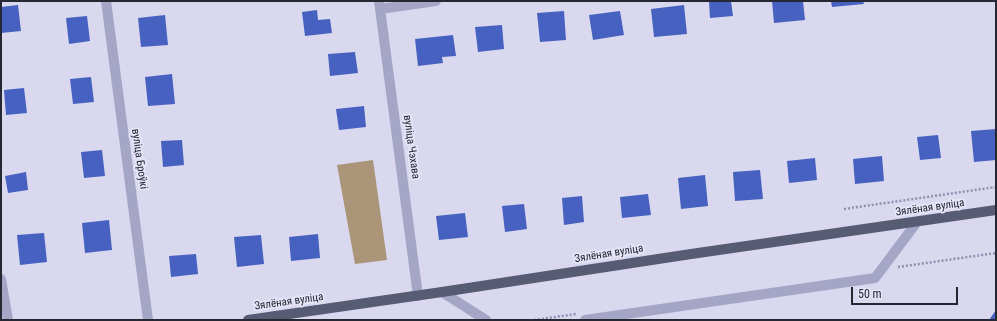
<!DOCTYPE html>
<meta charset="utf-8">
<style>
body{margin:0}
#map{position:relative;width:997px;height:321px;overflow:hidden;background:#d9d8ef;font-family:"Roboto Condensed",sans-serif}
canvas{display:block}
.frame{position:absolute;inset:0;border:2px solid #252732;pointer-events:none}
.scale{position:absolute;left:851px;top:287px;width:107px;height:18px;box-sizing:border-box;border:2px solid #252732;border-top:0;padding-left:5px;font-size:12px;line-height:14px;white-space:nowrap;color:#252732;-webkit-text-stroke:3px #e5e3f7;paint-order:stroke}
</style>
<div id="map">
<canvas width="997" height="321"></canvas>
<div class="frame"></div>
<div class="scale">50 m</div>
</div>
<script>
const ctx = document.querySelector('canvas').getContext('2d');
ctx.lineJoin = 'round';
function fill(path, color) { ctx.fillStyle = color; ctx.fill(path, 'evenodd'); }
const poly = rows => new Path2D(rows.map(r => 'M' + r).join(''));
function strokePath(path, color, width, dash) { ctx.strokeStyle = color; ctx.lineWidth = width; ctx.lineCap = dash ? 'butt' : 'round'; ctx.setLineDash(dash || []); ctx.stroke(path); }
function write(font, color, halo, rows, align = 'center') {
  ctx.font = font + ' "Roboto Condensed",sans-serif'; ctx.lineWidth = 4; ctx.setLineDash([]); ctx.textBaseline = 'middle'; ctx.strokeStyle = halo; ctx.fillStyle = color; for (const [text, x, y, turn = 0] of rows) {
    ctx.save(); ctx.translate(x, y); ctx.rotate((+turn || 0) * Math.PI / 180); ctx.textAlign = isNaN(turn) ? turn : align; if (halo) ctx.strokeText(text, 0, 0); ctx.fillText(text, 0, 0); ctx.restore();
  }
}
const water = poly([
 [373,160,387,260,355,264,337,165]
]);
const building = poly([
 [709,1,731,1,733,16,710,18],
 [772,1,803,1,805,20,774,23],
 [831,1,863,1,864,4,832,7],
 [18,5,21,31,1,33,1,7],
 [684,5,687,34,654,37,651,9],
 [317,10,318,20,330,19,332,33,305,36,302,12],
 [564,11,566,40,540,42,537,13],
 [620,11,624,35,593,40,589,15],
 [165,15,168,45,141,47,138,18],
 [87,16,90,41,69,44,66,18],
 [502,25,504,49,478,52,475,27],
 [453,35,456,56,442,57,443,63,418,66,415,39],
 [355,52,358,73,330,76,328,54],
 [172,74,175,104,148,106,145,77],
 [91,77,94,102,73,104,70,79],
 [24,88,27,113,6,115,4,90],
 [364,106,366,127,339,130,336,109],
 [996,129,996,160,974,162,971,131],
 [938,135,941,158,920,160,917,137],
 [182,140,184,165,163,167,161,141],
 [102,150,105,176,84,178,81,152],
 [882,156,884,181,855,184,853,159],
 [815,158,817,180,789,183,787,161],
 [760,170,763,199,735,201,733,172],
 [26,172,28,190,8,193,5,176],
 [705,175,708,206,681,209,678,178],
 [648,194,651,215,622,218,620,197],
 [582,196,584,222,564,225,562,198],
 [524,204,527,229,505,232,502,206],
 [465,213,468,237,439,240,436,216],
 [109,220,112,250,85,253,82,223],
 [44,233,47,262,20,265,17,235],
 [318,234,320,258,291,261,289,237],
 [261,235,264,264,237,267,234,237],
 [196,254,198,274,171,277,169,256],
 [996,310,996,320,989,320]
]);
const path = poly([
 [844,209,996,187],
 [898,267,996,253],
 [534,320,576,314]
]);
const minor = poly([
 [106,1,148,320],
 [379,1,418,296],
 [380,9,436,1],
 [1,279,8,320],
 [442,292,486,320],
 [585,320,875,278,917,222]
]);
const major = poly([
 [248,320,442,292,691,254,996,210]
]);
const streetNames = [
 ["вуліца Чэхава",411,147,82],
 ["вуліца Броўкі",139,159,82],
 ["Зялёная вуліца",930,208,-8],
 ["Зялёная вуліца",609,254,-9],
 ["Зялёная вуліца",289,302,-8]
];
fill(water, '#aa9578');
fill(building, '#4661bf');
strokePath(path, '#8f90b1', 2.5, [2, 2]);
strokePath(minor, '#a5a5c6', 10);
strokePath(major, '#575b73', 10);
write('11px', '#252732', '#e5e3f7', streetNames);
</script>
